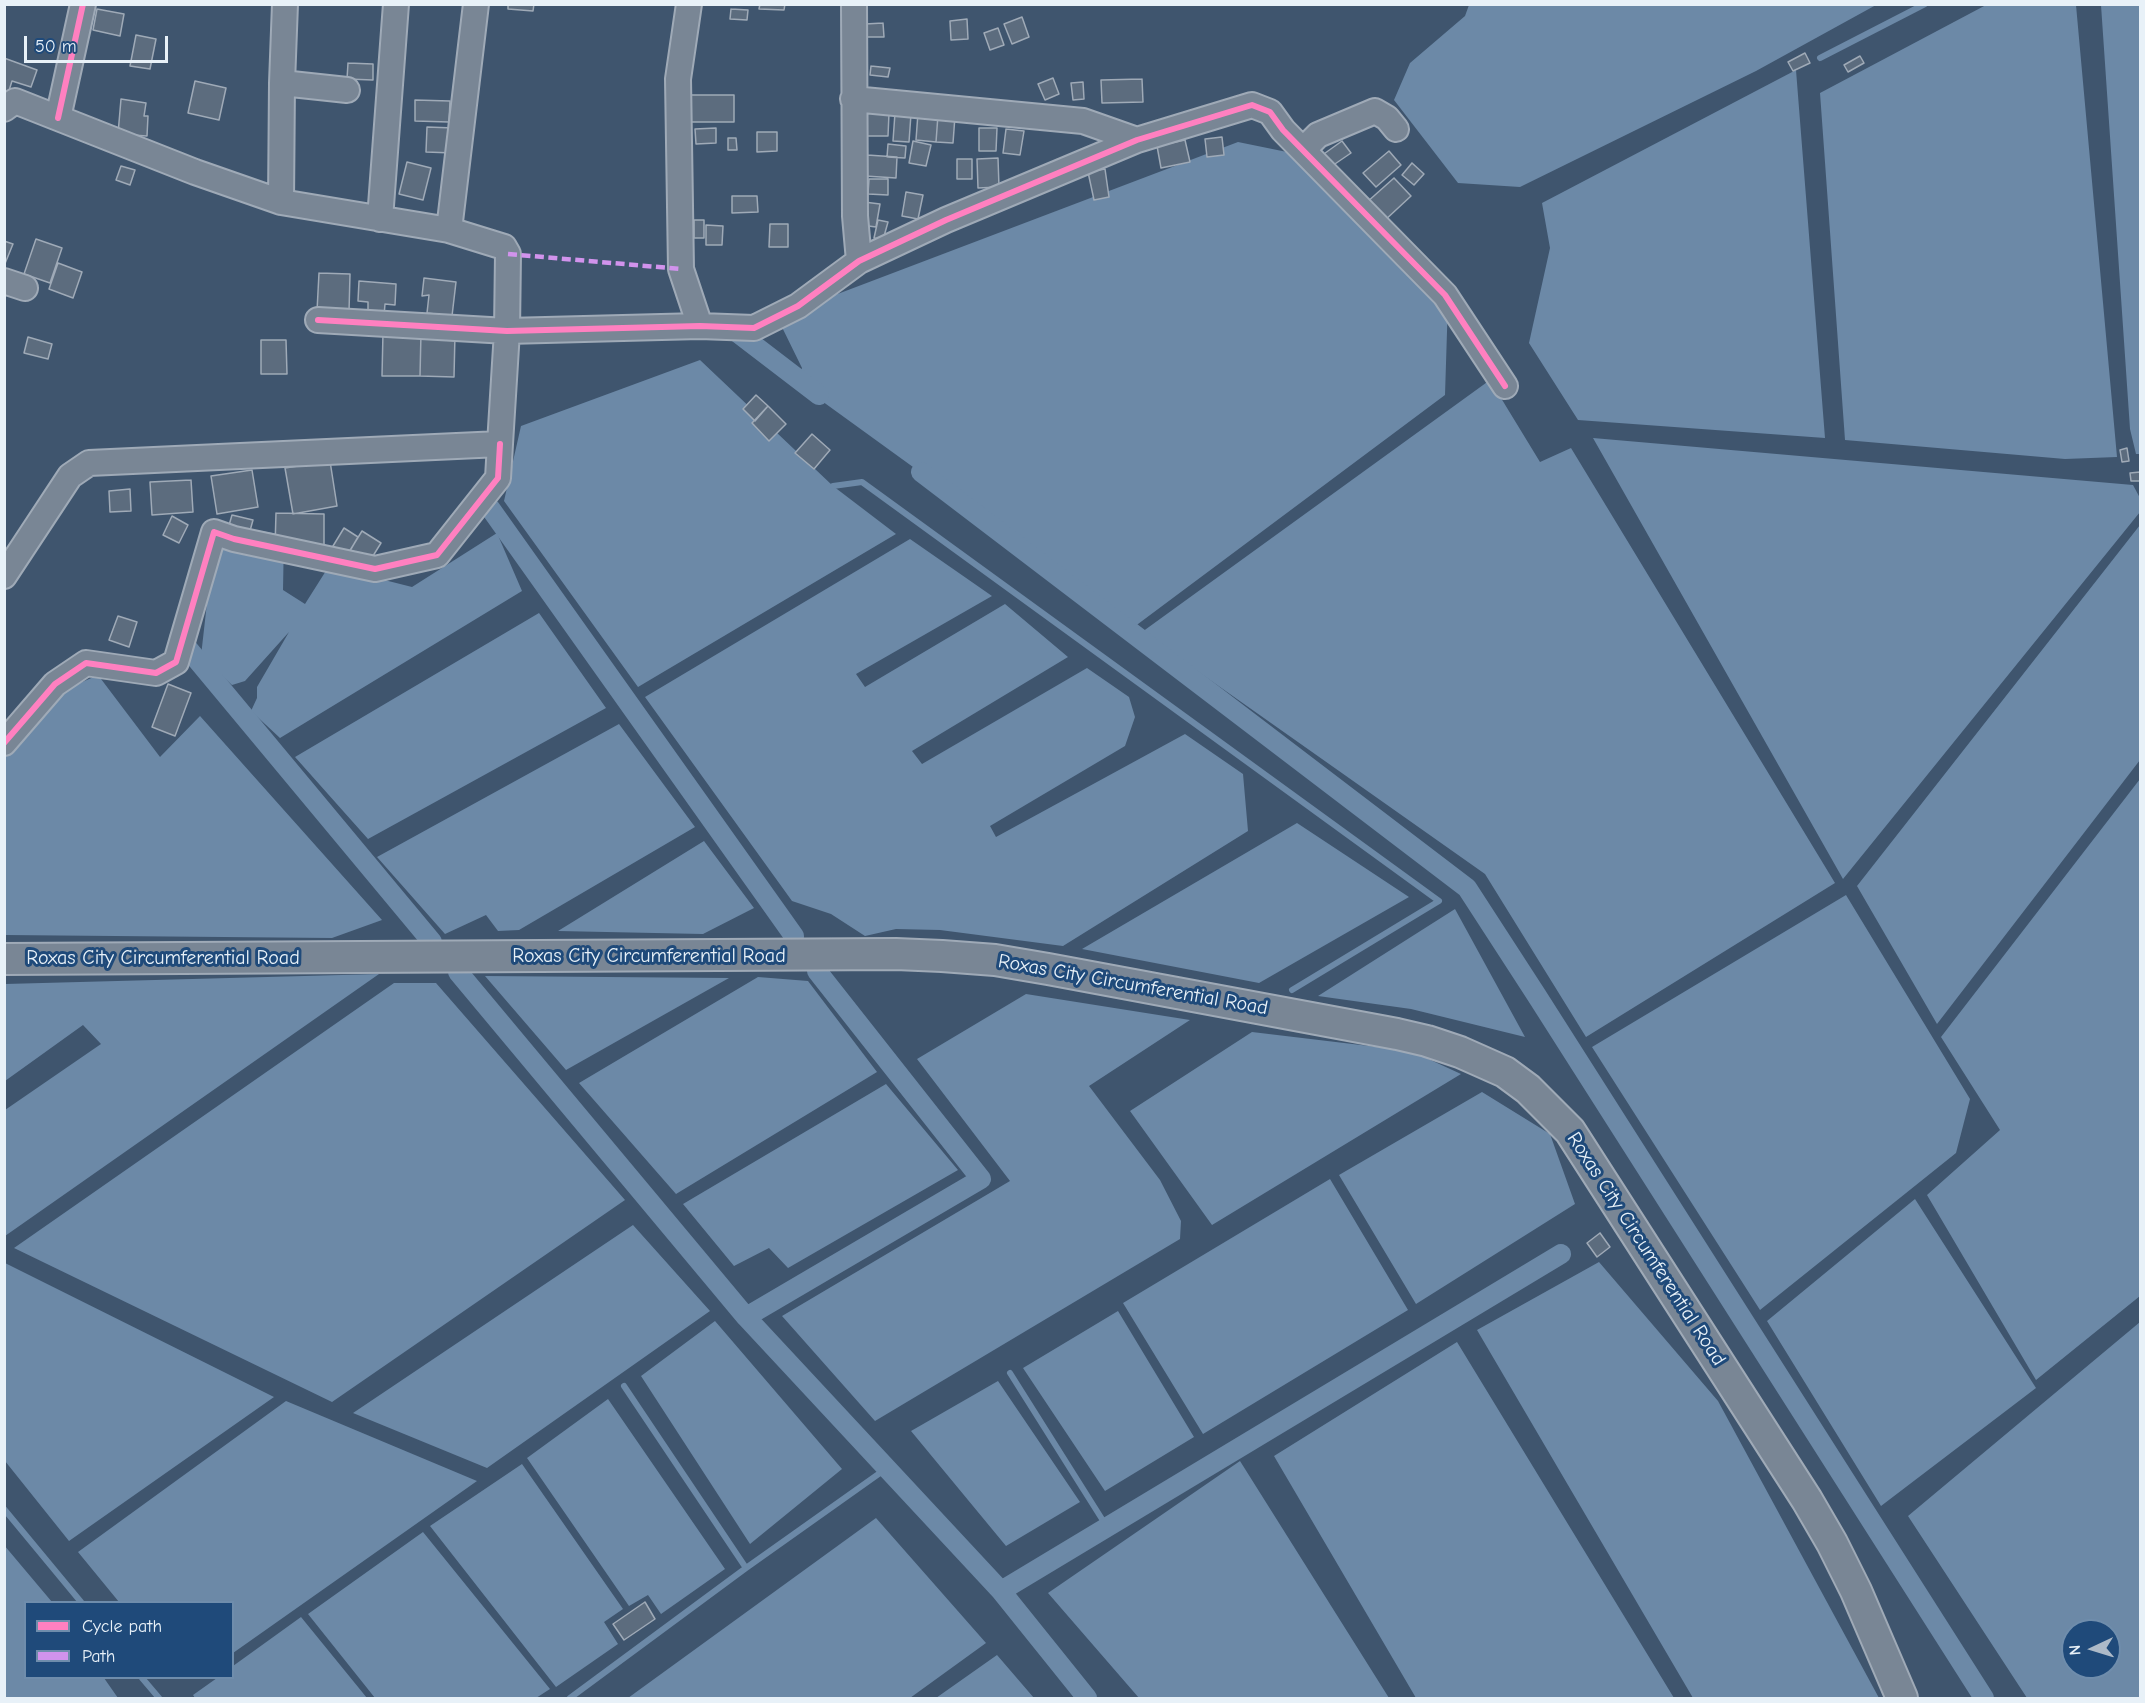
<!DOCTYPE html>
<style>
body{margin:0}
#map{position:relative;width:2145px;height:1703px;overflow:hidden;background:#3f556e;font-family:"Comic Neue",sans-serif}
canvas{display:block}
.frame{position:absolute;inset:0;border:6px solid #e8f1f8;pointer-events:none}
.legend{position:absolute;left:24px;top:1601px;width:210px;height:78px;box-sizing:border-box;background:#1f4a7a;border:2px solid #6f8dac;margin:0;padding:8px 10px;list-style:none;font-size:18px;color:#e8f1f8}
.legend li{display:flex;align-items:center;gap:12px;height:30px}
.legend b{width:30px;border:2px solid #6f8dac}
.north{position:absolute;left:2061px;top:1619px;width:60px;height:60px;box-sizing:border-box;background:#1f4a7a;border:2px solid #6f8dac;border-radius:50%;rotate:266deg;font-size:16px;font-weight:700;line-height:24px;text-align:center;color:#e8f1f8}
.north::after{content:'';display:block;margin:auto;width:21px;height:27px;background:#adbac8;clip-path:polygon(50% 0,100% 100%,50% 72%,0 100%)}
.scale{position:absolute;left:24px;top:36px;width:144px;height:27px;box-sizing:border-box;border:3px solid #e8f1f8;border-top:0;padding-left:8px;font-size:18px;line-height:21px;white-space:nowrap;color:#e8f1f8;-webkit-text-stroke:4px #1f4a7a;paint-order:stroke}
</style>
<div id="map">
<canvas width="2145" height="1703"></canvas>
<div class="frame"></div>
<ul class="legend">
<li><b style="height:8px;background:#ff80c0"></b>Cycle path</li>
<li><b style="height:8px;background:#d193ec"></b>Path</li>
</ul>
<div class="north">N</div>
<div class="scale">50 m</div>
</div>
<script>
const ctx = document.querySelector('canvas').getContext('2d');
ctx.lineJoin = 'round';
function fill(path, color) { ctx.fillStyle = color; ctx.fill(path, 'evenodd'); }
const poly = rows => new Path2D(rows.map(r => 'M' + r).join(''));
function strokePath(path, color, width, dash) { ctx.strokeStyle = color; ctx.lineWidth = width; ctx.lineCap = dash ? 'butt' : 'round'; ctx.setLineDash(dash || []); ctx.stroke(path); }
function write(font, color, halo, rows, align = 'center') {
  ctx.font = font + ' "Comic Neue",sans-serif'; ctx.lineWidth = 6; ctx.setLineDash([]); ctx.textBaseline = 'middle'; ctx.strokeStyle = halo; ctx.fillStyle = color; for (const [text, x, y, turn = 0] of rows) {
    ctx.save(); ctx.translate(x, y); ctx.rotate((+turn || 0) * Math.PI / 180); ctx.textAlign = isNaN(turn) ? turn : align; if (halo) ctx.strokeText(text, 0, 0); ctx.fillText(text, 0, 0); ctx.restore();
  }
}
const water = poly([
 [1469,5,1469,4,1876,5,1756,71,1520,187,1458,183,1394,100,1410,63,1465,16],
 [1986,5,2076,5,2117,457,2065,459,1845,440,1820,93],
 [2101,5,2140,5,2140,454,2136,454,2130,429],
 [1796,70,1825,438,1578,420,1529,343,1550,248,1542,203],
 [1238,142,1287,152,1448,300,1445,395,1134,627,797,383,802,368,777,317],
 [700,360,833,486,896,534,638,687,504,501,521,426],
 [1490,380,1540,462,1571,448,1835,883,1586,1037,1485,874,1142,632],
 [1593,438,2133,485,2140,498,2140,512,1843,879],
 [216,523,284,535,283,590,305,604,329,566,412,587,497,533,522,591,280,738,251,711,257,698,257,687,289,632,245,681,232,685,201,656],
 [2140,525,2140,760,1937,1024,1857,886],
 [910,539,992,596,856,674,865,687,1005,604,1068,657,912,751,922,764,1087,668,1129,697,1135,717,1125,746,990,826,996,837,1185,734,1243,774,1248,831,1063,946,940,930,896,929,865,936,831,914,792,901,645,697],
 [539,613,606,708,368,839,295,757],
 [98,675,160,757,200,716,382,920,332,938,5,935,4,733,24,708],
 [619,724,695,827,519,930,498,931,486,915,445,934,377,857],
 [2140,779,2140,1296,2036,1380,1927,1195,2000,1130,1941,1037],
 [1297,823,1409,897,1259,983,1082,949],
 [704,841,754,908,703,934,558,931],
 [1846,895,1970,1099,1956,1153,1760,1310,1592,1047],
 [1455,909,1525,1037,1411,1009,1318,996],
 [379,974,5,1236,5,1110,101,1044,83,1025,5,1081,5,984],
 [485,976,729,978,566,1070],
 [758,977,808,981,877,1072,676,1194,579,1083],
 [394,983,436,983,625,1200,332,1402,14,1248],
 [1026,994,1190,1020,1089,1086,1160,1180,1181,1221,1180,1239,875,1421,782,1316,1010,1181,917,1059],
 [1252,1032,1411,1051,1461,1074,1212,1225,1130,1111],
 [886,1084,958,1170,788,1268,769,1248,734,1266,683,1204],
 [1482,1092,1550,1134,1575,1204,1416,1304,1339,1175],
 [1330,1179,1408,1310,1203,1434,1123,1303],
 [1915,1199,2036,1388,1881,1506,1767,1321],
 [633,1225,710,1311,487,1468,353,1413],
 [1599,1262,1718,1401,1879,1698,1693,1698,1477,1330],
 [4,1263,5,1263,274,1397,69,1541,5,1461],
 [1118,1311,1194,1437,1105,1491,1023,1368],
 [715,1321,842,1469,750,1544,641,1376],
 [2140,1322,2140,1698,2027,1698,1908,1516],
 [2073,1631,2109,1631,2109,1667,2073,1667],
 [1457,1342,1674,1698,1416,1698,1274,1456],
 [998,1381,1080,1502,1006,1546,911,1431],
 [608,1399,725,1569,661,1614,648,1595,629,1606,527,1458],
 [286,1401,477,1481,233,1653,232,1602,119,1602,78,1552],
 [1240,1461,1389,1698,1139,1698,1048,1593],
 [522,1464,623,1609,604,1622,618,1644,556,1687,430,1526],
 [876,1518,986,1643,910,1698,628,1698],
 [423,1532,550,1689,536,1698,375,1698,308,1614],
 [4,1545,52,1602,26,1602,26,1678,104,1678,118,1698,5,1698],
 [301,1617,367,1698,195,1698,193,1695,217,1678,232,1678,233,1666],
 [997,1655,1034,1698,936,1698]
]);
const stream = poly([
 [1820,58,1925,4],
 [833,486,862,482,1439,901,1292,990],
 [1010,1373,1107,1527],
 [624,1386,746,1568],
 [4,1509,81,1602],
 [142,1678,159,1698],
 [570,1698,746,1568,887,1468]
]);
const canal = poly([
 [738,333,819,395],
 [921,472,1467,888,1537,996,1984,1698],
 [490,508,794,936],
 [179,638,432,942],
 [458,972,746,1317,1001,1591,1087,1698],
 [746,1317,981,1179,817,971],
 [1001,1591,1561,1254]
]);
const building = poly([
 [508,4,534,4,533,11,508,9,508,4],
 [760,4,785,4,784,10,759,9,760,4],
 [97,9,124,14,120,36,93,30,97,9],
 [731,9,748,10,747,20,730,19,731,9],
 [1022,17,1029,37,1012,44,1004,24,1022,17],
 [967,19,968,39,951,40,950,21,967,19],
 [883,23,884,37,865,37,865,24,883,23],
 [998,28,1004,45,990,50,984,33,998,28],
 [136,35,156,39,150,69,130,66,136,35],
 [1805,53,1810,63,1793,71,1788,62,1805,53],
 [1860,56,1864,63,1848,72,1844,65,1860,56],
 [4,58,37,70,31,87,12,81,7,97,4,96,4,58],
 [348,63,373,64,373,80,347,79,348,63],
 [871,66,890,68,888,77,870,75,871,66],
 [1053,78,1059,94,1045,100,1038,84,1053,78],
 [1142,79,1143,102,1102,103,1101,80,1142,79],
 [195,81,226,88,219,120,188,113,195,81],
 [1083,82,1084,99,1073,100,1071,83,1083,82],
 [689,95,734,95,734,122,689,122,689,95],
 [121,99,146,103,144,116,148,116,147,136,118,134,121,99],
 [415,100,450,101,449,122,415,121,415,100],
 [866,113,889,113,888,136,865,136,866,113],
 [895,113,911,114,909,142,893,141,895,113],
 [918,113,938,115,936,142,916,140,918,113],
 [938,115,955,116,953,143,936,142,938,115],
 [427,127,454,128,453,153,426,152,427,127],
 [716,128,716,143,696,144,695,129,716,128],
 [979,128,997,128,996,151,979,151,979,128],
 [1006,129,1024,131,1020,155,1003,153,1006,129],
 [757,132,777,132,777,151,757,152,757,132],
 [1222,137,1224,155,1207,157,1205,139,1222,137],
 [728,138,736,138,737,150,728,150,728,138],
 [1185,140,1190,162,1161,168,1157,146,1185,140],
 [913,141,931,145,926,166,909,163,913,141],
 [1342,141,1351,153,1329,168,1321,156,1342,141],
 [888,144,906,146,905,158,887,157,888,144],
 [1389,151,1401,165,1376,187,1363,173,1389,151],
 [867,155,897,157,896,178,865,176,867,155],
 [998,158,999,187,978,188,977,159,998,158],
 [957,159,972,159,972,179,957,179,957,159],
 [407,162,431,168,423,200,399,194,407,162],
 [1412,163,1424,174,1414,185,1402,175,1412,163],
 [121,166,135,170,130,185,116,180,121,166],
 [1105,169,1109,197,1094,200,1088,172,1105,169],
 [1394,178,1411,196,1383,222,1366,203,1394,178],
 [869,179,888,179,888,195,868,194,869,179],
 [906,192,923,195,918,219,902,216,906,192],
 [732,196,757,196,758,212,732,213,732,196],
 [864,202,880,204,876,227,861,225,864,202],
 [694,220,704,220,704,238,694,238,694,220],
 [878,220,888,222,883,240,874,238,878,220],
 [770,224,788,224,788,247,769,247,770,224],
 [706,225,723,226,722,245,706,245,706,225],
 [36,239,62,248,50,283,24,274,36,239],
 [4,241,13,244,4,266,4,241],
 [58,263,82,272,73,298,49,289,58,263],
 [319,273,350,274,349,312,317,311,319,273],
 [424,278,456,282,452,316,427,313,429,295,422,296,424,278],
 [359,281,396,284,395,305,385,304,384,316,368,315,368,302,358,301,359,281],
 [383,332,421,333,420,376,382,376,383,332],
 [421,333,455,334,454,377,420,376,421,333],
 [28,337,52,344,48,359,24,353,28,337],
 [261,340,286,340,287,374,261,374,261,340],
 [756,395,768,406,755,421,743,409,756,395],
 [768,406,786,424,769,441,752,423,768,406],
 [812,434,830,450,814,469,795,453,812,434],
 [2127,448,2129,461,2122,462,2120,450,2127,448],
 [330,461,337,506,293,514,285,468,330,461],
 [252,470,258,507,217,514,211,476,252,470],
 [2140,472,2140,481,2131,481,2130,473,2140,472],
 [191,480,193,512,152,515,150,482,191,480],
 [130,489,131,511,110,512,109,491,130,489],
 [276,513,324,514,324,548,275,547,276,513],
 [232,515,253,520,248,538,227,532,232,515],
 [172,516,188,525,179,543,163,535,172,516],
 [344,528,358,537,347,556,333,546,344,528],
 [362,531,381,543,368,564,349,552,362,531],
 [118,616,137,622,129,647,109,640,118,616],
 [168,684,191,693,175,736,152,727,168,684],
 [1600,1233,1610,1247,1597,1257,1587,1243,1600,1233],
 [645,1602,655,1619,624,1640,613,1624,645,1602]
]);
const minor = poly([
 [689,4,678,79,681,269,700,326],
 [854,4,855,216,859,261],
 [282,83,347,90],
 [853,99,1083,121,1137,140],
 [4,109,15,101,195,172,281,202,449,230,504,247,508,254,507,331,500,444,89,463,70,476,4,576],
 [58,118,83,4],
 [1303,150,1318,135,1375,111,1387,118,1396,129],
 [281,202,282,83,285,4],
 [380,219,396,4],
 [449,230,476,4],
 [4,281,25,288],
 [318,320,507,331,700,326,754,328,798,306,859,261,946,220,1137,140,1252,105,1270,112,1283,130,1445,295,1505,386],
 [4,743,55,684,86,663,156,673,176,662,214,532,234,539,375,569,437,555,498,478,500,444]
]);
const major = poly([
 [4,959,896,954,942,956,995,960,1048,969,1397,1034,1427,1041,1460,1052,1505,1072,1528,1089,1570,1131,1807,1500,1832,1543,1856,1591,1902,1698]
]);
const quiet = poly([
 [508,254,681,269]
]);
const cycleway = poly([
 [58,118,83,4],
 [318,320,507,331,700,326,754,328,798,306,859,261,946,220,1137,140,1252,105,1270,112,1283,130,1445,295,1505,386],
 [4,743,55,684,86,663,156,673,176,662,214,532,234,539,375,569,437,555,498,478,500,444]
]);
const streetNames = [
 ["Roxas City Circumferential Road",649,956],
 ["Roxas City Circumferential Road",163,958],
 ["Roxas City Circumferential Road",1133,985,10],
 ["Roxas City Circumferential Road",1646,1249,57]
];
fill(water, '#6c89a7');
strokePath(stream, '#6c89a7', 6);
strokePath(canal, '#6c89a7', 20);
fill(building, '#5c6c7e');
strokePath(building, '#9faab7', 1.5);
strokePath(minor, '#9faab7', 28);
strokePath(major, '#9faab7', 34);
strokePath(minor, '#798695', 24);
strokePath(major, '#798695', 30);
strokePath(quiet, '#d193ec', 4.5, [9, 4.5]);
strokePath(cycleway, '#ff80c0', 6);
write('20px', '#e8f1f8', '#1f4a7a', streetNames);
</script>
